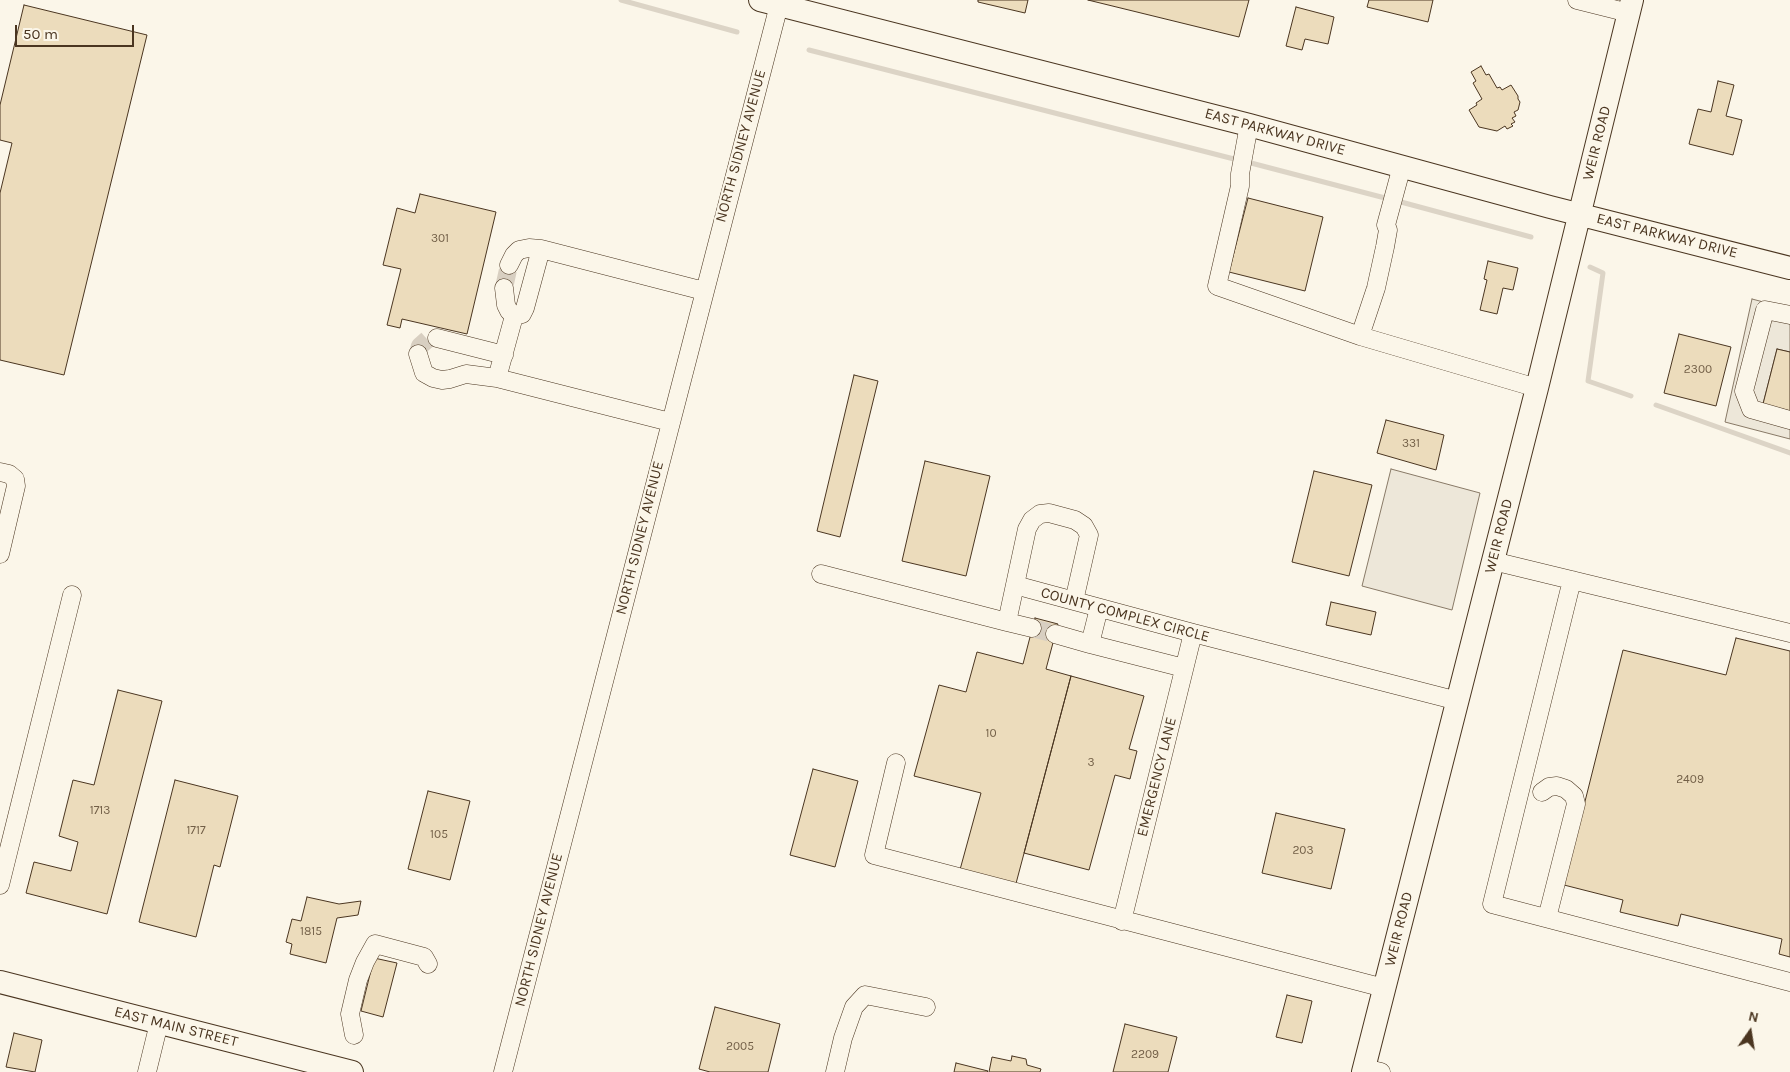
<!DOCTYPE html>
<style>
body{margin:0}
#map{position:relative;width:1790px;height:1072px;overflow:hidden;background:#fbf6e9;font-family:Karla,sans-serif}
canvas{display:block}
.north{position:absolute;left:1725px;top:1007px;width:50px;height:50px;-webkit-text-stroke:4px #fbf6e9;paint-order:stroke;rotate:13deg;font-size:14px;font-weight:700;line-height:20px;text-align:center;color:#4a3520}
.north::after{content:'';display:block;margin:auto;width:18px;height:22px;background:#4a3520;clip-path:polygon(50% 0,100% 100%,50% 72%,0 100%)}
.scale{position:absolute;left:15px;top:25px;width:119px;height:22px;box-sizing:border-box;border:2px solid #4a3520;border-top:0;padding-left:6px;font-size:15px;line-height:18px;white-space:nowrap;color:#4a3520;-webkit-text-stroke:4px #fbf6e9;paint-order:stroke}
</style>
<div id="map">
<canvas width="1790" height="1072"></canvas>
<div class="north">N</div>
<div class="scale">50 m</div>
</div>
<script>
const ctx = document.querySelector('canvas').getContext('2d');
ctx.lineJoin = 'round';
function fill(path, color) { ctx.fillStyle = color; ctx.fill(path, 'evenodd'); }
const poly = rows => new Path2D(rows.map(r => 'M' + r).join(''));
function strokePath(path, color, width, dash) { ctx.strokeStyle = color; ctx.lineWidth = width; ctx.lineCap = dash ? 'butt' : 'round'; ctx.setLineDash(dash || []); ctx.stroke(path); }
function write(font, color, halo, rows, align = 'center') {
  ctx.font = font + ' Karla,sans-serif'; ctx.lineWidth = 4; ctx.setLineDash([]); ctx.textBaseline = 'middle'; ctx.strokeStyle = halo; ctx.fillStyle = color; for (const [text, x, y, turn = 0] of rows) {
    ctx.save(); ctx.translate(x, y); ctx.rotate((+turn || 0) * Math.PI / 180); ctx.textAlign = isNaN(turn) ? turn : align; if (halo) ctx.strokeText(text, 0, 0); ctx.fillText(text, 0, 0); ctx.restore();
  }
}
const parking = poly([
 [1752,299,1790,309,1790,352,1777,349,1763,404,1790,411,1790,439,1725,422,1752,299],
 [1391,469,1480,493,1452,610,1362,586,1391,469]
]);
const stream = poly([
 [621,0,737,32],
 [809,50,1234,159],
 [1251,163,1385,198],
 [1401,202,1531,237],
 [1590,267,1603,273,1588,381,1631,396],
 [1656,405,1790,453]
]);
const building = poly([
 [978,0,1028,0,1025,13,978,2,978,0],
 [1088,0,1249,0,1239,37,1088,0],
 [1369,0,1433,0,1428,22,1367,7,1369,0],
 [24,5,147,35,64,375,0,360,0,193,12,143,0,140,0,105,24,5],
 [1296,7,1334,17,1328,44,1305,39,1302,50,1286,46,1296,7],
 [1481,66,1486,75,1489,74,1497,88,1500,87,1502,90,1511,85,1518,96,1518,99,1520,102,1518,110,1514,112,1516,116,1512,118,1515,122,1511,124,1513,126,1507,129,1505,126,1497,131,1479,127,1469,110,1477,105,1476,103,1482,99,1473,83,1476,81,1471,72,1481,66],
 [1718,81,1734,85,1726,116,1742,120,1733,155,1689,144,1698,109,1711,112,1718,81],
 [420,194,496,212,467,334,402,319,400,328,387,325,401,269,383,265,397,208,415,213,420,194],
 [1248,198,1323,217,1305,291,1229,272,1248,198],
 [1488,261,1518,268,1513,290,1503,288,1497,314,1480,310,1487,280,1484,279,1488,261],
 [1679,334,1731,347,1716,406,1664,393,1679,334],
 [1777,349,1790,352,1790,411,1763,404,1777,349],
 [854,375,878,381,840,537,817,531,854,375],
 [1386,420,1444,435,1436,470,1377,453,1386,420],
 [925,461,990,476,966,576,902,561,925,461],
 [1314,471,1372,485,1349,576,1292,562,1314,471],
 [1331,602,1376,612,1371,635,1326,625,1331,602],
 [1035,618,1058,624,1046,669,1071,676,1014,891,958,877,981,793,914,776,939,685,966,692,977,652,1023,664,1035,618],
 [1736,638,1790,651,1790,957,1779,954,1782,939,1681,914,1678,926,1620,912,1623,900,1564,885,1623,650,1726,675,1736,638],
 [1071,676,1144,696,1129,749,1137,751,1130,779,1115,775,1089,870,1024,853,1071,676],
 [118,690,162,701,107,914,26,893,34,862,71,871,78,842,59,836,73,780,94,785,118,690],
 [813,769,858,781,835,867,790,855,813,769],
 [175,780,238,796,220,867,214,865,196,937,139,922,175,780],
 [428,791,470,801,450,880,408,869,428,791],
 [1276,813,1345,829,1331,889,1262,873,1276,813],
 [307,897,339,904,361,901,358,915,337,918,326,963,290,954,292,944,286,942,292,919,301,921,307,897],
 [374,958,397,963,383,1017,361,1011,374,958],
 [1287,995,1312,1001,1302,1043,1276,1037,1287,995],
 [715,1007,780,1024,768,1072,710,1072,699,1069,715,1007],
 [1125,1024,1177,1037,1168,1072,1113,1072,1125,1024],
 [14,1033,42,1040,35,1072,6,1067,14,1033],
 [1012,1056,1026,1059,1027,1065,1041,1069,1040,1072,989,1072,992,1057,1011,1061,1012,1056],
 [956,1063,988,1071,987,1072,954,1072,956,1063]
]);
const minorTunnel = poly([
 [504,288,509,265],
 [418,354,420,346,428,339,437,338],
 [1032,628,1055,634]
]);
const minor = poly([
 [1577,0,1629,13],
 [1249,125,1240,174,1240,186,1217,286,1360,336,1537,388],
 [509,265,514,255,519,250,529,248,541,249,704,291],
 [504,288,506,305,509,311,514,316,497,378,670,422],
 [1790,315,1765,310,1744,391,1751,409,1790,420],
 [514,316,522,314,525,308,541,249],
 [1360,336,1376,288,1385,247,1388,230,1386,225,1402,166],
 [437,338,504,355],
 [418,354,424,373,433,378,442,380,450,379,466,374,497,378],
 [0,472,9,474,15,479,16,486,0,554],
 [1493,561,1790,633],
 [821,574,1007,622,1027,529,1032,520,1040,514,1049,513,1075,520,1084,526,1089,535,1074,601],
 [1572,580,1492,904,1790,982],
 [1015,585,1193,633,1458,701],
 [1007,622,1032,628],
 [1055,634,1090,644,1099,608],
 [1090,644,1184,668],
 [896,763,874,855,1384,988],
 [1542,792,1549,787,1557,786,1566,789,1574,796,1576,804,1547,918],
 [0,885,72,595],
 [1122,921,1193,633],
 [354,1035,350,1014,358,980,365,962,375,944,424,957,428,964],
 [1364,1068,1381,1072],
 [147,1072,159,1023],
 [503,1072,779,5],
 [835,1072,843,1038,854,1007,865,995,926,1007]
]);
const major = poly([
 [760,0,1249,125,1550,207,1790,268],
 [0,982,352,1072],
 [1363,1072,1537,388,1632,0]
]);
const numberNames = [
 ["301",440,239],
 ["2300",1698,370],
 ["331",1411,444],
 ["10",991,734],
 ["3",1091,763],
 ["2409",1690,780],
 ["1713",100,811],
 ["1717",196,831],
 ["105",439,835],
 ["203",1303,851],
 ["1815",311,932],
 ["2005",740,1047],
 ["2209",1145,1055]
];
const streetNames = [
 ["EAST PARKWAY DRIVE",1275,132,15],
 ["WEIR ROAD",1597,143,-76],
 ["NORTH SIDNEY AVENUE",741,146,-75],
 ["EAST PARKWAY DRIVE",1667,236,14],
 ["WEIR ROAD",1499,536,-76],
 ["NORTH SIDNEY AVENUE",640,538,-76],
 ["COUNTY COMPLEX CIRCLE",1125,615,15],
 ["EMERGENCY LANE",1157,777,-76],
 ["WEIR ROAD",1399,929,-76],
 ["NORTH SIDNEY AVENUE",539,930,-76],
 ["EAST MAIN STREET",176,1027,14]
];
fill(parking, '#ede7d9');
strokePath(parking, '#887966', 1);
strokePath(stream, '#dcd4c6', 5);
fill(building, '#ecdcbc');
strokePath(building, '#4a3520', 1);
strokePath(minorTunnel, '#d8cfc1', 18, [18, 9]);
strokePath(minor, '#4a3520', 19);
strokePath(major, '#4a3520', 24);
strokePath(minor, '#fbf6e9', 18);
strokePath(major, '#fbf6e9', 22);
write('12px', '#725f47', null, numberNames);
write('15px', '#4a3520', '#fbf6e9', streetNames);
</script>
